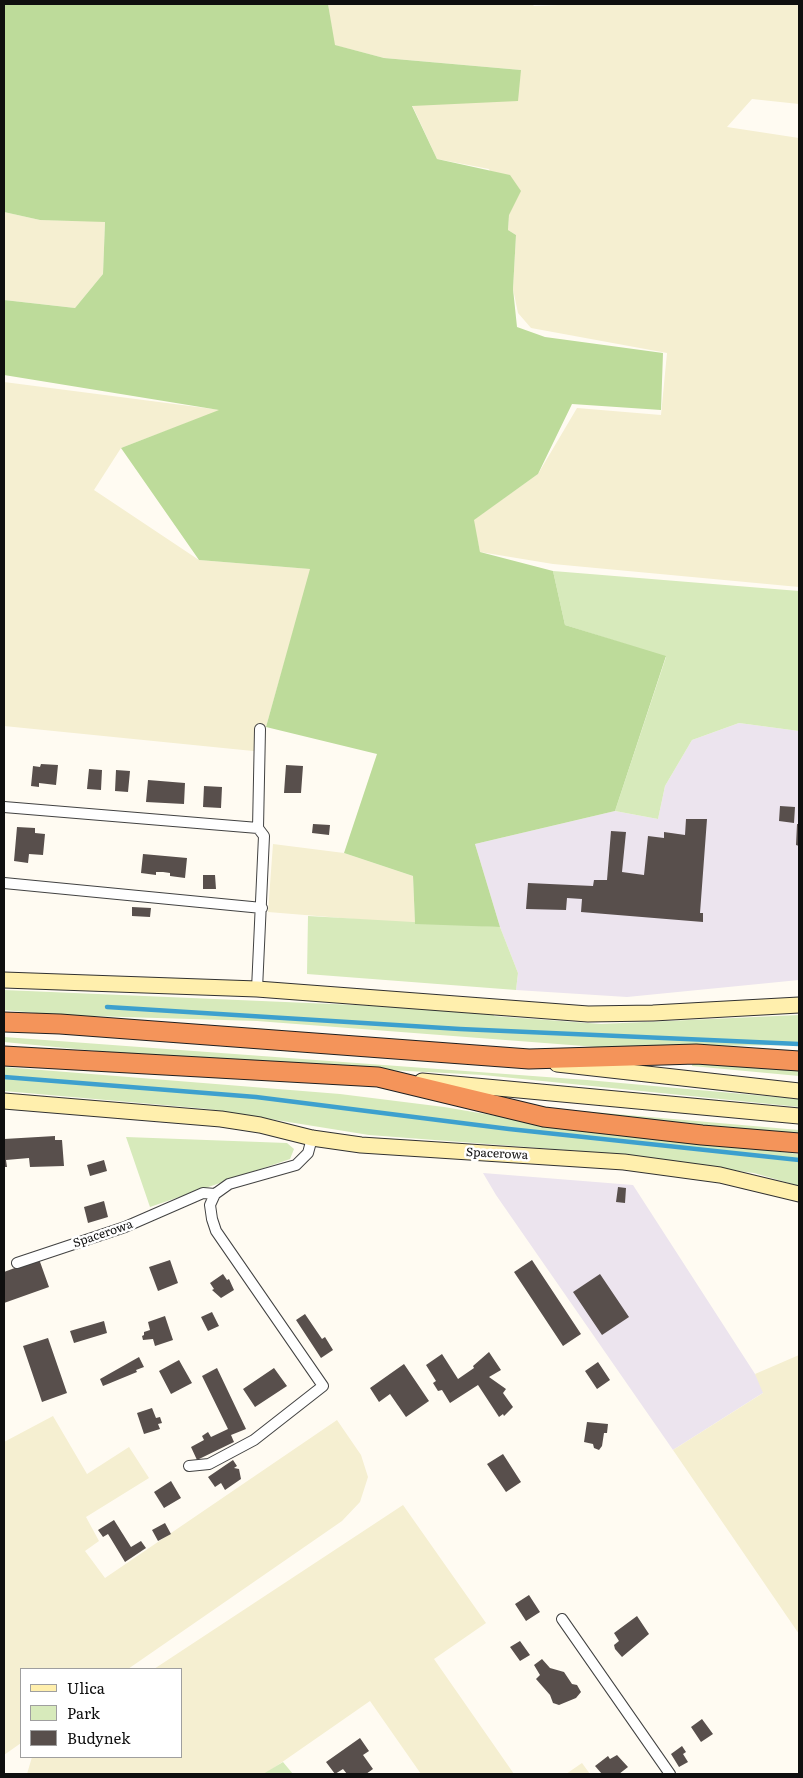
<!DOCTYPE html>
<style>
body{margin:0}
#map{position:relative;width:803px;height:1778px;overflow:hidden;background:#fffbf2;font-family:Literata,serif}
canvas{display:block}
.frame{position:absolute;inset:0;border:5px solid #0f0f0f;pointer-events:none}
.legend{position:absolute;left:20px;top:1668px;width:162px;height:90px;box-sizing:border-box;background:#fff;border:1px solid #9f9f9f;margin:0;padding:6px 9px;list-style:none;font-size:15px;color:#0f0f0f}
.legend li{display:flex;align-items:center;gap:10px;height:25px}
.legend b{width:25px;border:1px solid #9f9f9f}
</style>
<div id="map">
<canvas width="803" height="1778"></canvas>
<div class="frame"></div>
<ul class="legend">
<li><b style="height:6px;background:#ffefad"></b>Ulica</li>
<li><b style="height:14px;background:#d7eabb"></b>Park</li>
<li><b style="height:14px;background:#584f4c"></b>Budynek</li>
</ul>
</div>
<script>
const ctx = document.querySelector('canvas').getContext('2d');
ctx.lineJoin = 'round';
function fill(path, color) { ctx.fillStyle = color; ctx.fill(path, 'evenodd'); }
const poly = rows => new Path2D(rows.map(r => 'M' + r).join(''));
function strokePath(path, color, width, dash) { ctx.strokeStyle = color; ctx.lineWidth = width; ctx.lineCap = dash ? 'butt' : 'round'; ctx.setLineDash(dash || []); ctx.stroke(path); }
function write(font, color, halo, rows, align = 'center') {
  ctx.font = font + ' Literata,serif'; ctx.lineWidth = 5; ctx.setLineDash([]); ctx.textBaseline = 'middle'; ctx.strokeStyle = halo; ctx.fillStyle = color; for (const [text, x, y, turn = 0] of rows) {
    ctx.save(); ctx.translate(x, y); ctx.rotate((+turn || 0) * Math.PI / 180); ctx.textAlign = isNaN(turn) ? turn : align; if (halo) ctx.strokeText(text, 0, 0); ctx.fillText(text, 0, 0); ctx.restore();
  }
}
const industrial = poly([
 [739,723,799,731,799,980,627,997,516,990,518,973,500,927,475,844,615,811,658,819,665,786,692,740],
 [483,1173,633,1185,766,1391,673,1450,496,1195]
]);
const farmland = poly([
 [328,4,532,4,534,6,584,4,799,4,799,104,752,99,727,127,799,138,799,587,553,564,480,552,473,520,538,474,577,408,661,415,667,353,531,328,518,313,513,289,516,235,508,230,509,215,489,169,437,159,412,105,489,101,521,70,384,58,334,45],
 [4,212,40,220,105,221,103,274,75,308,4,300],
 [4,382,221,410,121,448,94,490,199,560,311,569,266,727,263,752,4,726],
 [273,844,344,853,413,876,415,924,268,912],
 [799,1355,799,1634,673,1450,763,1393,755,1374],
 [53,1416,87,1474,129,1447,149,1478,86,1517,99,1541,85,1551,105,1578,337,1420,361,1455,368,1477,360,1502,342,1521,128,1669,21,1669,21,1743,4,1755,4,1442],
 [403,1505,486,1623,434,1659,514,1774,421,1774,370,1701,265,1774,27,1774,32,1757,181,1757,181,1669,154,1669],
 [582,1763,590,1774,566,1774]
]);
const green = poly([
 [553,571,799,591,799,731,739,723,692,740,665,786,658,819,615,811,666,657,565,625],
 [308,916,500,927,518,973,516,990,307,974],
 [4,990,402,1007,493,1013,494,1016,601,1024,799,1015,799,1045,597,1047,257,1021,58,1015,4,1010],
 [4,1037,587,1080,799,1099,799,1107,483,1075,238,1062,107,1052,4,1042],
 [693,1060,799,1069,799,1076,692,1066],
 [4,1067,340,1094,444,1107,579,1130,799,1154,799,1186,754,1173,579,1151,369,1135,208,1109,4,1091],
 [524,1106,799,1130,799,1138],
 [126,1137,287,1143,294,1149,290,1159,150,1207],
 [283,1762,293,1774,263,1774]
]);
const forest = poly([
 [4,4,328,4,335,45,384,58,521,70,518,101,412,106,437,159,510,175,521,191,509,215,508,230,516,235,513,289,517,327,545,337,663,353,661,410,572,404,538,474,474,520,480,552,553,571,565,625,666,656,615,811,475,844,500,927,415,924,413,876,344,853,377,754,266,727,310,569,199,560,121,448,219,410,4,375,4,300,75,308,103,274,105,222,40,220,4,212]
]);
const stream = poly([
 [107,1007,460,1029,799,1044],
 [4,1077,256,1097,509,1129,799,1160]
]);
const building = poly([
 [41,764,58,765,56,785,39,783,39,787,31,786,33,766,40,767],
 [286,765,303,766,301,793,284,793],
 [89,769,102,770,101,790,87,789],
 [116,770,130,771,128,792,115,791],
 [148,780,185,783,184,804,146,802],
 [204,786,222,787,221,808,203,807],
 [780,806,795,807,794,823,779,821],
 [686,819,707,819,700,913,703,913,703,922,581,912,582,899,567,898,566,910,526,909,528,883,593,886,594,880,607,880,611,831,626,832,622,872,644,875,648,836,664,838,664,832,685,835],
 [313,824,330,825,329,835,312,833],
 [797,824,799,824,799,846,796,845],
 [17,827,35,828,35,833,45,834,43,855,29,854,28,863,14,861],
 [143,854,187,858,185,878,170,876,170,873,163,872,156,872,156,875,141,873],
 [203,875,215,875,216,889,203,889],
 [132,907,151,908,150,917,132,916],
 [55,1136,55,1140,62,1140,64,1166,30,1167,29,1158,6,1160,7,1167,4,1167,4,1139],
 [104,1160,107,1171,90,1176,87,1165],
 [618,1187,626,1188,625,1203,616,1202],
 [104,1201,108,1217,88,1223,84,1207],
 [39,1259,49,1287,4,1303,4,1272],
 [170,1260,178,1283,158,1291,149,1267],
 [532,1260,581,1334,563,1346,514,1272],
 [223,1274,227,1280,229,1279,234,1290,221,1298,212,1290,214,1289,210,1283],
 [600,1274,629,1317,602,1335,573,1292],
 [212,1312,219,1326,208,1331,201,1317],
 [305,1314,322,1339,325,1337,333,1350,321,1358,296,1320],
 [165,1316,173,1340,155,1346,153,1339,143,1340,142,1336,144,1335,144,1332,150,1330,148,1322],
 [104,1321,107,1333,74,1343,70,1331],
 [48,1338,67,1393,42,1402,23,1346],
 [489,1352,501,1370,489,1377,506,1389,503,1393,513,1407,504,1416,503,1414,499,1417,478,1385,450,1403,442,1390,438,1391,433,1383,436,1381,426,1365,442,1354,458,1379,474,1368,473,1366],
 [139,1357,144,1367,136,1370,137,1372,103,1386,100,1379],
 [179,1360,192,1383,171,1394,159,1371],
 [598,1362,610,1380,597,1389,585,1371],
 [404,1364,429,1401,406,1417,390,1394,379,1402,370,1388],
 [217,1368,246,1429,231,1435,234,1442,197,1460,191,1447,204,1440,202,1436,208,1432,211,1437,228,1429,202,1376],
 [274,1368,287,1386,255,1407,243,1389],
 [152,1408,156,1418,160,1417,162,1423,158,1424,160,1429,144,1434,137,1413],
 [587,1422,608,1424,607,1433,604,1433,602,1446,599,1450,594,1448,593,1444,584,1442],
 [503,1454,521,1482,506,1492,487,1464],
 [233,1460,237,1466,234,1468,239,1469,241,1479,225,1490,221,1483,215,1487,208,1477],
 [171,1481,181,1498,164,1508,154,1492],
 [114,1520,131,1547,141,1541,146,1548,125,1562,108,1534,103,1537,98,1530],
 [165,1523,171,1534,158,1541,152,1530],
 [529,1595,540,1612,526,1621,515,1604],
 [637,1616,649,1634,622,1657,615,1649,614,1645,619,1641,614,1633],
 [520,1641,530,1655,520,1661,510,1647],
 [542,1659,550,1668,564,1672,572,1684,577,1685,581,1692,576,1698,559,1705,553,1703,550,1695,536,1679,540,1675,534,1665],
 [702,1719,713,1734,701,1742,691,1727],
 [360,1738,369,1751,363,1755,373,1769,366,1774,347,1774,343,1769,335,1774,326,1762],
 [682,1746,686,1752,683,1754,688,1762,679,1767,671,1754],
 [617,1755,628,1767,619,1774,602,1774,595,1766,608,1756,610,1759]
]);
const street = poly([
 [4,807,258,828],
 [4,883,262,908],
 [257,989,264,836,258,828,260,729],
 [17,1263,125,1227,203,1193,215,1194],
 [189,1466,209,1464,254,1440,323,1386,216,1231,212,1219,210,1205,215,1194,229,1184,296,1165,308,1153,312,1138],
 [562,1619,670,1774]
]);
const secondary = poly([
 [4,980,257,989,588,1014,653,1013,799,1005],
 [557,1064,799,1091],
 [422,1081,799,1116],
 [4,1101,221,1119,260,1125,312,1138,361,1145,624,1162,720,1175,799,1194]
]);
const highway = poly([
 [4,1022,60,1024,529,1059,696,1054,799,1061],
 [4,1056,378,1077,544,1117,702,1135,799,1143]
]);
const streetNames = [
 ["Spacerowa",497,1154,3],
 ["Spacerowa",103,1234,-19]
];
fill(industrial, '#ece4ee');
fill(farmland, '#f5efd1');
fill(green, '#d7eabb');
fill(forest, '#bddb9a');
strokePath(stream, '#3da0ce', 4.5);
fill(building, '#584f4c');
strokePath(street, '#424242', 12);
strokePath(secondary, '#313131', 17);
strokePath(highway, '#202020', 21);
strokePath(street, '#fff', 10);
strokePath(secondary, '#ffefad', 15);
strokePath(highway, '#f4945a', 19);
write('12px', '#0f0f0f', '#fff', streetNames);
</script>
